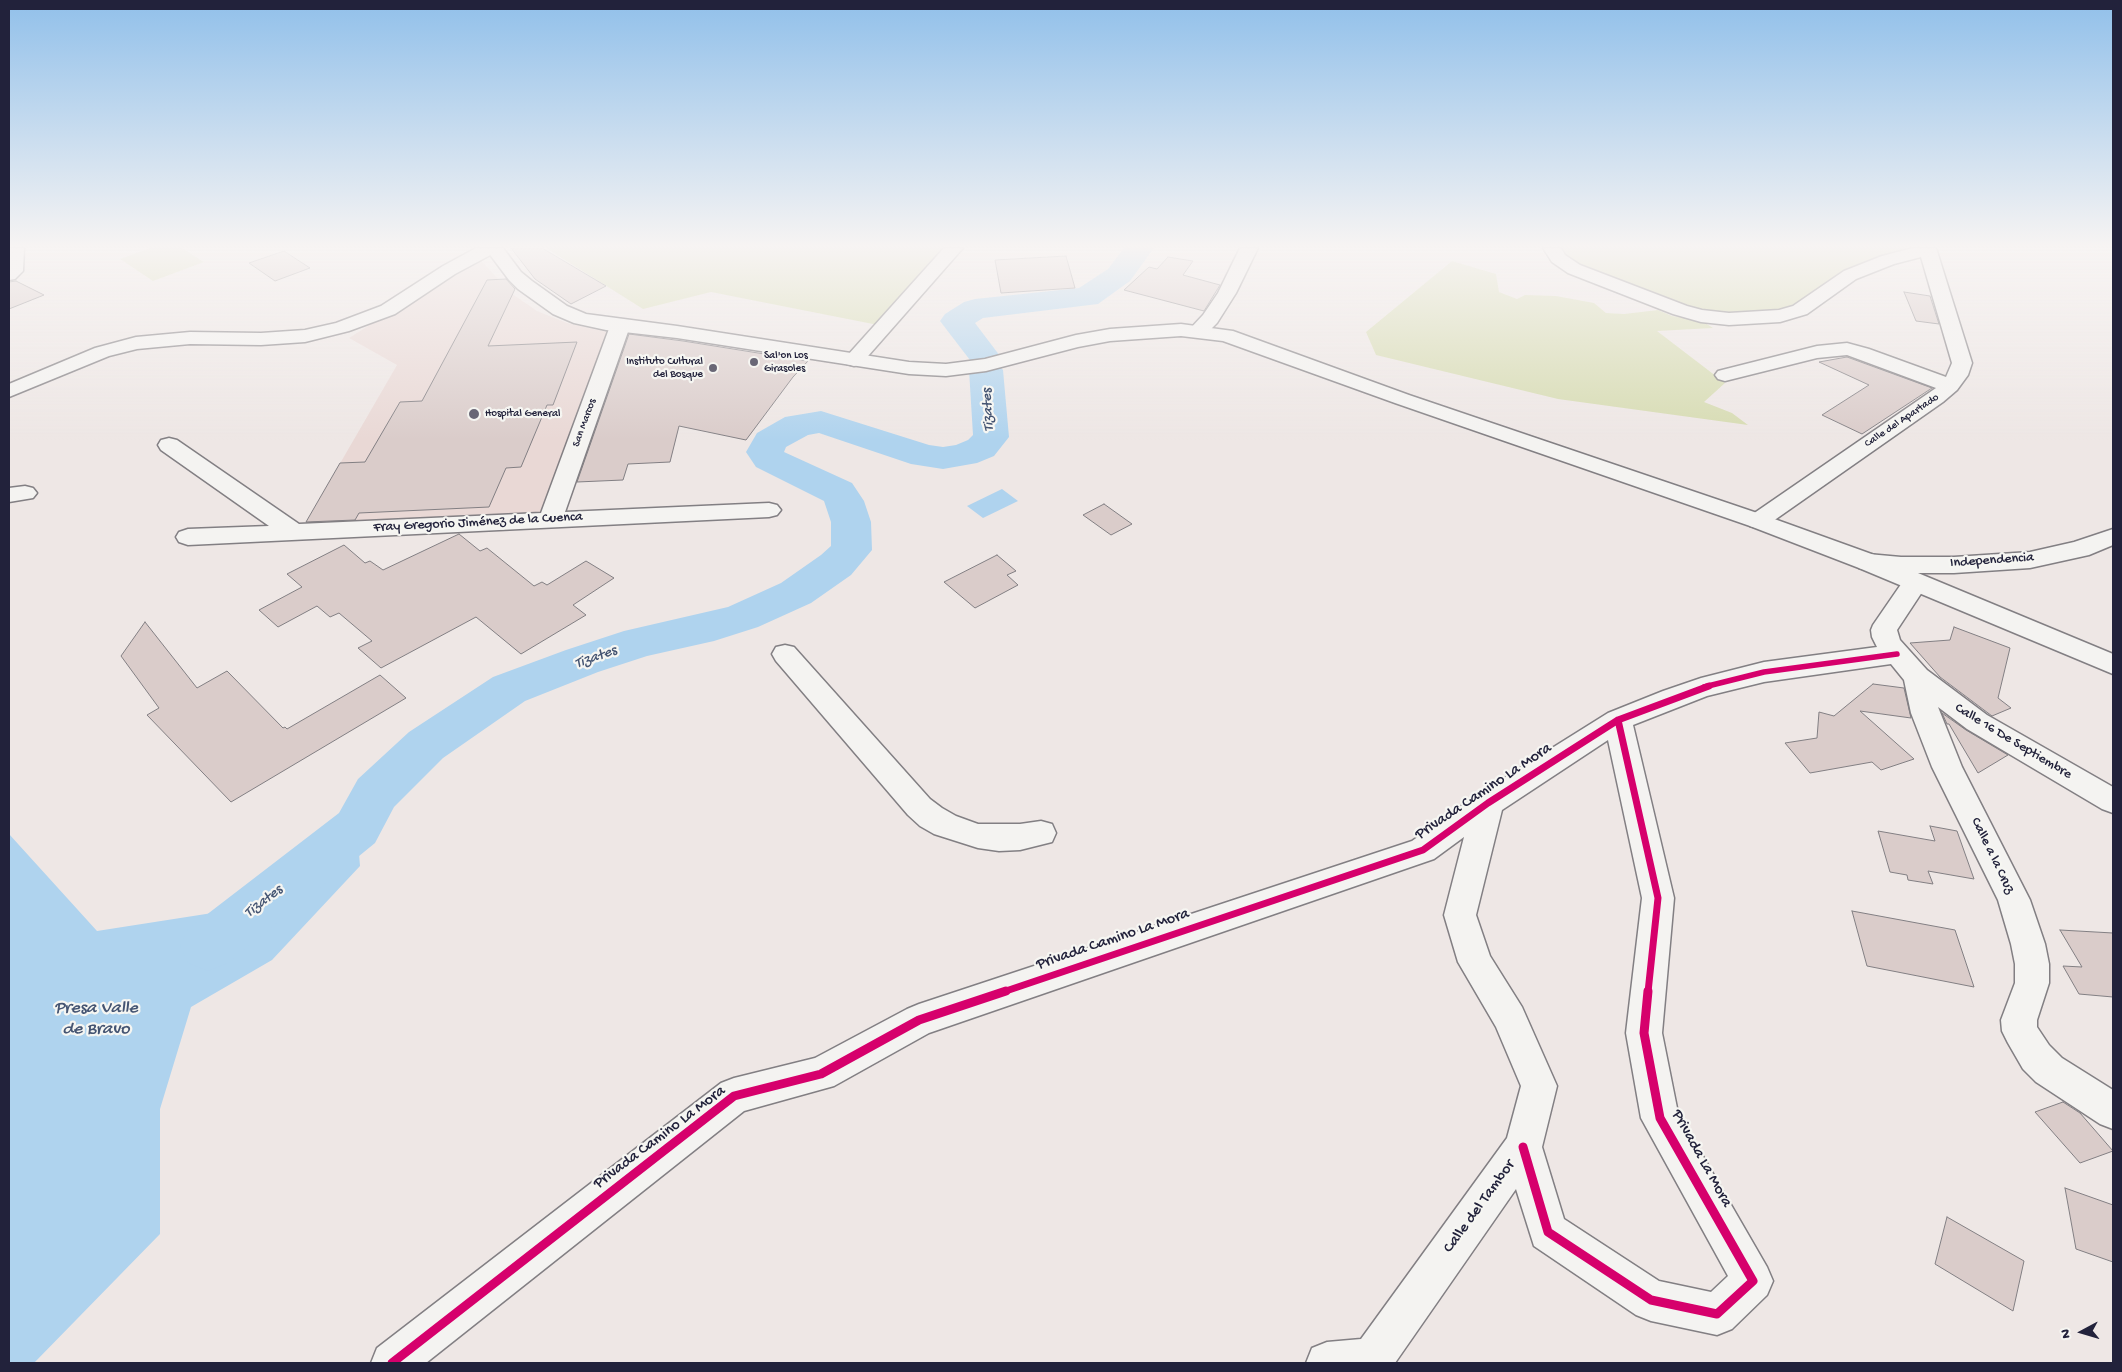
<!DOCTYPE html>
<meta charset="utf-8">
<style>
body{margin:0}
#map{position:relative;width:2122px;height:1372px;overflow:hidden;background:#eee7e5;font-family:"Gochi Hand",sans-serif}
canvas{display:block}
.frame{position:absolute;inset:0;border:10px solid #22223b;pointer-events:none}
.north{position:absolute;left:2057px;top:1307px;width:50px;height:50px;-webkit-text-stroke:4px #f6f6f2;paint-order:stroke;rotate:264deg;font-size:14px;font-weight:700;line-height:20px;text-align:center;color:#22223b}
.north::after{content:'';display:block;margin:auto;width:18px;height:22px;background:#22223b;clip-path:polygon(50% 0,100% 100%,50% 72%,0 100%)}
</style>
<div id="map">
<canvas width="2122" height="1372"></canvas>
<div class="frame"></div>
<div class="north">N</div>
</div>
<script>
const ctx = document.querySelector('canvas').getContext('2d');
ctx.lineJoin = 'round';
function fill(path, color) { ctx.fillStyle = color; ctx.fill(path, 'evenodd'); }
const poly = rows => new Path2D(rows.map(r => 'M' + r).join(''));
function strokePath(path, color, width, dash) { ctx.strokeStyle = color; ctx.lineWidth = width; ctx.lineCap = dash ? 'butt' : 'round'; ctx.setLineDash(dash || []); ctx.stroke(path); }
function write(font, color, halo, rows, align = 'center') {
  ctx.font = font + ' "Gochi Hand",sans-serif'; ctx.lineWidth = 4.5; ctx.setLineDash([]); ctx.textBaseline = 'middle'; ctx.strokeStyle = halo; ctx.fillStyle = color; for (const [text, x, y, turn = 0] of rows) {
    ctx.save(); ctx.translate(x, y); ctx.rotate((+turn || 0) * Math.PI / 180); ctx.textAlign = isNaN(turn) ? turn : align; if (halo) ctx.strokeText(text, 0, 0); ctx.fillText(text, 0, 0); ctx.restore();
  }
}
const built = poly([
 [478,257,511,293,537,311,567,323,607,332,544,513,305,524,397,365,349,338]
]);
const green = poly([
 [150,248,182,248,204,262,153,281,120,259],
 [546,248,947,248,878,325,711,292,643,309],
 [1559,248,1915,248,1796,306,1750,314,1713,315,1577,268],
 [1452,261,1496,274,1499,292,1517,299,1525,295,1556,296,1594,303,1606,313,1624,314,1658,310,1672,316,1702,321,1713,328,1657,331,1725,383,1704,402,1732,413,1748,425,1558,399,1376,355,1366,332]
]);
const water = poly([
 [1002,489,1018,501,983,518,967,506],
 [357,828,360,866,272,960,191,1007,160,1109,160,1234,34,1363,9,1363,9,834,97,931,270,904]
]);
const river = poly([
 [1124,248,1154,248,1130,281,1098,304,983,318,975,323,1000,356,996,362,1003,370,1009,437,994,456,977,463,943,469,911,464,819,433,808,435,786,447,784,452,852,483,864,501,871,522,872,550,851,575,811,603,758,627,714,641,647,656,598,672,525,701,443,758,394,807,375,843,228,963,208,971,188,963,180,946,188,929,339,813,358,779,409,732,493,677,566,650,624,631,728,607,781,583,821,555,831,546,831,522,824,501,756,467,746,452,757,433,785,417,821,411,929,445,943,447,956,445,968,440,973,435,969,370,973,364,940,321,945,314,964,302,975,299,1079,288,1108,269,1124,248]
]);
const building = poly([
 [511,248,542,248,606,286,571,304,535,279,511,248],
 [284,251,310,268,275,281,249,263,284,251],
 [1066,256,1075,288,1001,293,995,260,1066,256],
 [1168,257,1193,261,1183,275,1220,285,1204,311,1124,290,1149,267,1157,269,1168,257],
 [506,279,515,289,488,346,577,342,553,405,547,405,521,467,506,468,489,507,359,513,355,520,306,522,340,463,365,462,400,402,422,401,487,280,506,279],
 [16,281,44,295,9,309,9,282,16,281],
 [1904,292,1930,296,1939,324,1916,321,1904,292],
 [629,334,683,341,808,361,793,377,746,440,679,426,670,462,628,464,623,480,577,482,629,334],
 [1847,357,1932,388,1862,434,1822,415,1869,385,1819,362,1847,357],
 [1104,504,1132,524,1111,535,1083,515,1104,504],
 [459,534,480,551,487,548,534,586,542,582,547,585,586,561,614,578,573,605,586,615,521,654,476,617,381,668,358,648,372,641,339,613,330,617,317,606,278,627,259,610,302,587,287,574,344,545,365,563,370,561,383,570,459,534],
 [997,555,1016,571,1007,575,1018,585,975,608,944,582,997,555],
 [145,622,197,688,227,671,283,728,285,727,287,729,380,675,406,698,231,802,147,715,159,708,121,656,145,622],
 [1954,627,2010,648,1998,698,2011,708,1992,716,1940,677,1910,643,1950,640,1954,627],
 [1873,684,1904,688,1911,718,1860,711,1914,759,1881,770,1872,762,1810,773,1785,743,1817,738,1819,712,1834,716,1873,684],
 [1942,713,1966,730,2008,755,1978,773,1949,724,1947,724,1942,713],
 [1930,826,1957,831,1974,879,1928,871,1933,884,1908,880,1907,875,1890,872,1878,831,1935,841,1930,826],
 [1852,911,1955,930,1974,987,1867,966,1852,911],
 [2060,930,2113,933,2113,997,2079,994,2063,966,2082,967,2060,930],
 [2063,1102,2080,1113,2113,1151,2080,1163,2035,1112,2063,1102],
 [2065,1188,2113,1205,2113,1262,2076,1249,2065,1188],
 [1947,1217,2024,1261,2013,1311,1935,1264,1947,1217]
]);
const street = poly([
 [9,248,24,248,23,271,15,279,9,280,9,248],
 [476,248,499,248,496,252,455,274,395,314,349,331,305,342,261,345,190,344,137,349,109,356,9,397,9,384,95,348,136,337,190,332,261,333,305,330,336,323,381,306,443,266,476,248],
 [944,248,963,248,861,364,854,366,847,364,844,360,847,356,944,248],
 [1240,248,1258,248,1236,293,1217,323,1205,335,1198,337,1191,335,1188,331,1203,315,1218,293,1240,248],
 [1543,248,1561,248,1565,255,1580,265,1687,306,1702,310,1729,313,1779,310,1793,306,1844,271,1882,256,1913,248,1936,248,1972,363,1968,375,1957,390,1943,402,1766,526,1758,528,1750,526,1746,521,1750,516,1936,388,1847,355,1817,358,1725,381,1718,379,1715,375,1718,371,1817,346,1847,343,1869,349,1946,377,1952,363,1921,257,1894,264,1856,279,1807,314,1780,322,1729,325,1701,322,1673,314,1568,273,1552,262,1543,248],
 [620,320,627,322,630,326,565,512,769,503,777,505,781,510,777,515,769,517,188,545,179,542,176,537,179,532,188,529,269,526,161,450,158,445,161,440,169,438,177,440,299,524,541,513,610,326,613,322,620,320],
 [25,486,33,488,37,493,33,498,9,502,9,488,25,486],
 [2113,529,2113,545,2089,555,2030,568,1954,573,1901,573,1868,570,1859,568,1856,562,1859,556,1868,554,1901,557,1954,557,2030,552,2074,542,2113,529],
 [1915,575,1924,577,1928,583,1897,630,1900,640,1927,670,1987,715,2113,787,2113,813,2102,809,1967,729,1938,707,1962,767,2030,900,2045,944,2049,964,2049,983,2037,1020,2037,1027,2049,1045,2062,1058,2113,1090,2113,1129,2100,1124,2036,1082,2023,1069,2008,1043,2002,1031,2001,1020,2015,983,2015,964,2011,944,1998,900,1932,767,1911,713,1904,680,1891,664,1764,682,1707,696,1633,725,1674,898,1662,1033,1678,1113,1767,1267,1773,1281,1767,1295,1732,1329,1717,1335,1651,1321,1636,1315,1534,1246,1516,1189,1395,1363,1306,1363,1312,1348,1327,1342,1361,1339,1507,1138,1521,1086,1496,1027,1458,962,1444,915,1464,837,1434,859,929,1033,834,1086,744,1111,426,1363,371,1363,377,1348,721,1083,734,1078,815,1058,907,1009,919,1004,1412,841,1477,795,1608,713,1663,691,1701,678,1764,662,1877,647,1872,637,1871,630,1873,625,1906,577,1915,575],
 [1608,740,1642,898,1626,1033,1641,1118,1728,1276,1711,1292,1659,1281,1564,1219,1542,1147,1557,1086,1522,1007,1490,956,1476,915,1502,810,1608,740],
 [785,645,794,647,930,799,942,808,956,816,978,824,1020,824,1041,821,1052,824,1056,833,1052,842,1020,850,999,851,978,848,934,834,920,826,908,815,776,661,772,654,776,647,785,645]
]);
const secondary = poly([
 [485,248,503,248,521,272,532,281,567,306,586,314,677,326,909,362,946,364,985,359,1076,335,1110,329,1181,324,1233,331,1409,395,1766,516,1877,556,2113,654,2113,674,1859,568,1750,526,1395,403,1223,341,1181,336,1110,341,1078,347,986,371,946,376,909,374,677,338,606,330,574,323,553,314,518,289,509,280,485,248]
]);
const cyclewayFar2 = poly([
 [1704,687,1764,672,1897,654]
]);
const cyclewayFar1 = poly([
 [1618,720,1658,898,1648,992],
 [1003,992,1423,850,1488,803,1618,720,1709,686]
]);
const cycleway = poly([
 [1523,1147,1548,1232,1651,1300,1717,1314,1753,1281,1660,1118,1644,1033,1648,991],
 [392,1363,734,1096,821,1074,919,1020,1006,991]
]);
const markers = [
 [754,362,5,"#696776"],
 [713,368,5,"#696776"],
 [474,414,6,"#696776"]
];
const farPoinames = [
 ["Sal'on Los",764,356],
 ["Girasoles",764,369],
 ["Instituto Cultural",703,362,"right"],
 ["del Bosque",703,375,"right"],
 ["Hospital General",485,414]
];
const farStreetnames = [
 ["Calle del Apartado",1902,421,-34],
 ["San Marcos",585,423,-70]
];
const streetNames = [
 ["Fray Gregorio Jiménez de la Cuenca",478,523,-3],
 ["Independencia",1992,561,-4],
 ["Calle 16 De Septiembre",2013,742,31],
 ["Calle a la Cruz",1992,856,64]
];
const waterNames = [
 ["Tizates",989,410,-93],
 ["Tizates",596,658,-20],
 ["Tizates",264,902,-38]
];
const nearStreetnames = [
 ["Privada Camino La Mora",1484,792,-34],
 ["Privada Camino La Mora",1113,940,-19],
 ["Privada Camino La Mora",660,1138,-37],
 ["Privada La Mora",1701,1159,61],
 ["Calle del Tambor",1480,1207,-54]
];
const nearWaternames = [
 ["Presa Valle",96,1009],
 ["de Bravo",96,1030]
];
fill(built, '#e9d8d5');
fill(green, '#d6dbb1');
fill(water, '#afd3ee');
fill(river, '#afd3ee');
fill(building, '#daccca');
strokePath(building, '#827f83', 1);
strokePath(street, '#827f83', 3);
strokePath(secondary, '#827f83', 3);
fill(street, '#f4f3f1');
fill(secondary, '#f4f3f1');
strokePath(cyclewayFar2, '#d6006c', 5.5);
strokePath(cyclewayFar1, '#d6006c', 7);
strokePath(cycleway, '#d6006c', 9);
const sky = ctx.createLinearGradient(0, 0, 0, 440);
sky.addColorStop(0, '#91c0ea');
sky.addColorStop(0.56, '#f7f4f3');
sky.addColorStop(1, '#f7f4f300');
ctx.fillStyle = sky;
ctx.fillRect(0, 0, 2122, 440);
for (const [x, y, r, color] of markers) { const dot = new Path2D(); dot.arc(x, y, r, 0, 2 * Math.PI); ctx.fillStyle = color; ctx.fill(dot); strokePath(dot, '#f6f6f2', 2); }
write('11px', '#22223b', '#f6f6f2', farPoinames, 'left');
write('11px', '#22223b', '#f6f6f2', farStreetnames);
write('14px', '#22223b', '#f6f6f2', streetNames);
write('italic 15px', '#445472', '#f6f6f2', waterNames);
write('16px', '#22223b', '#f6f6f2', nearStreetnames);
write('italic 18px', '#445472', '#f6f6f2', nearWaternames);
</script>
